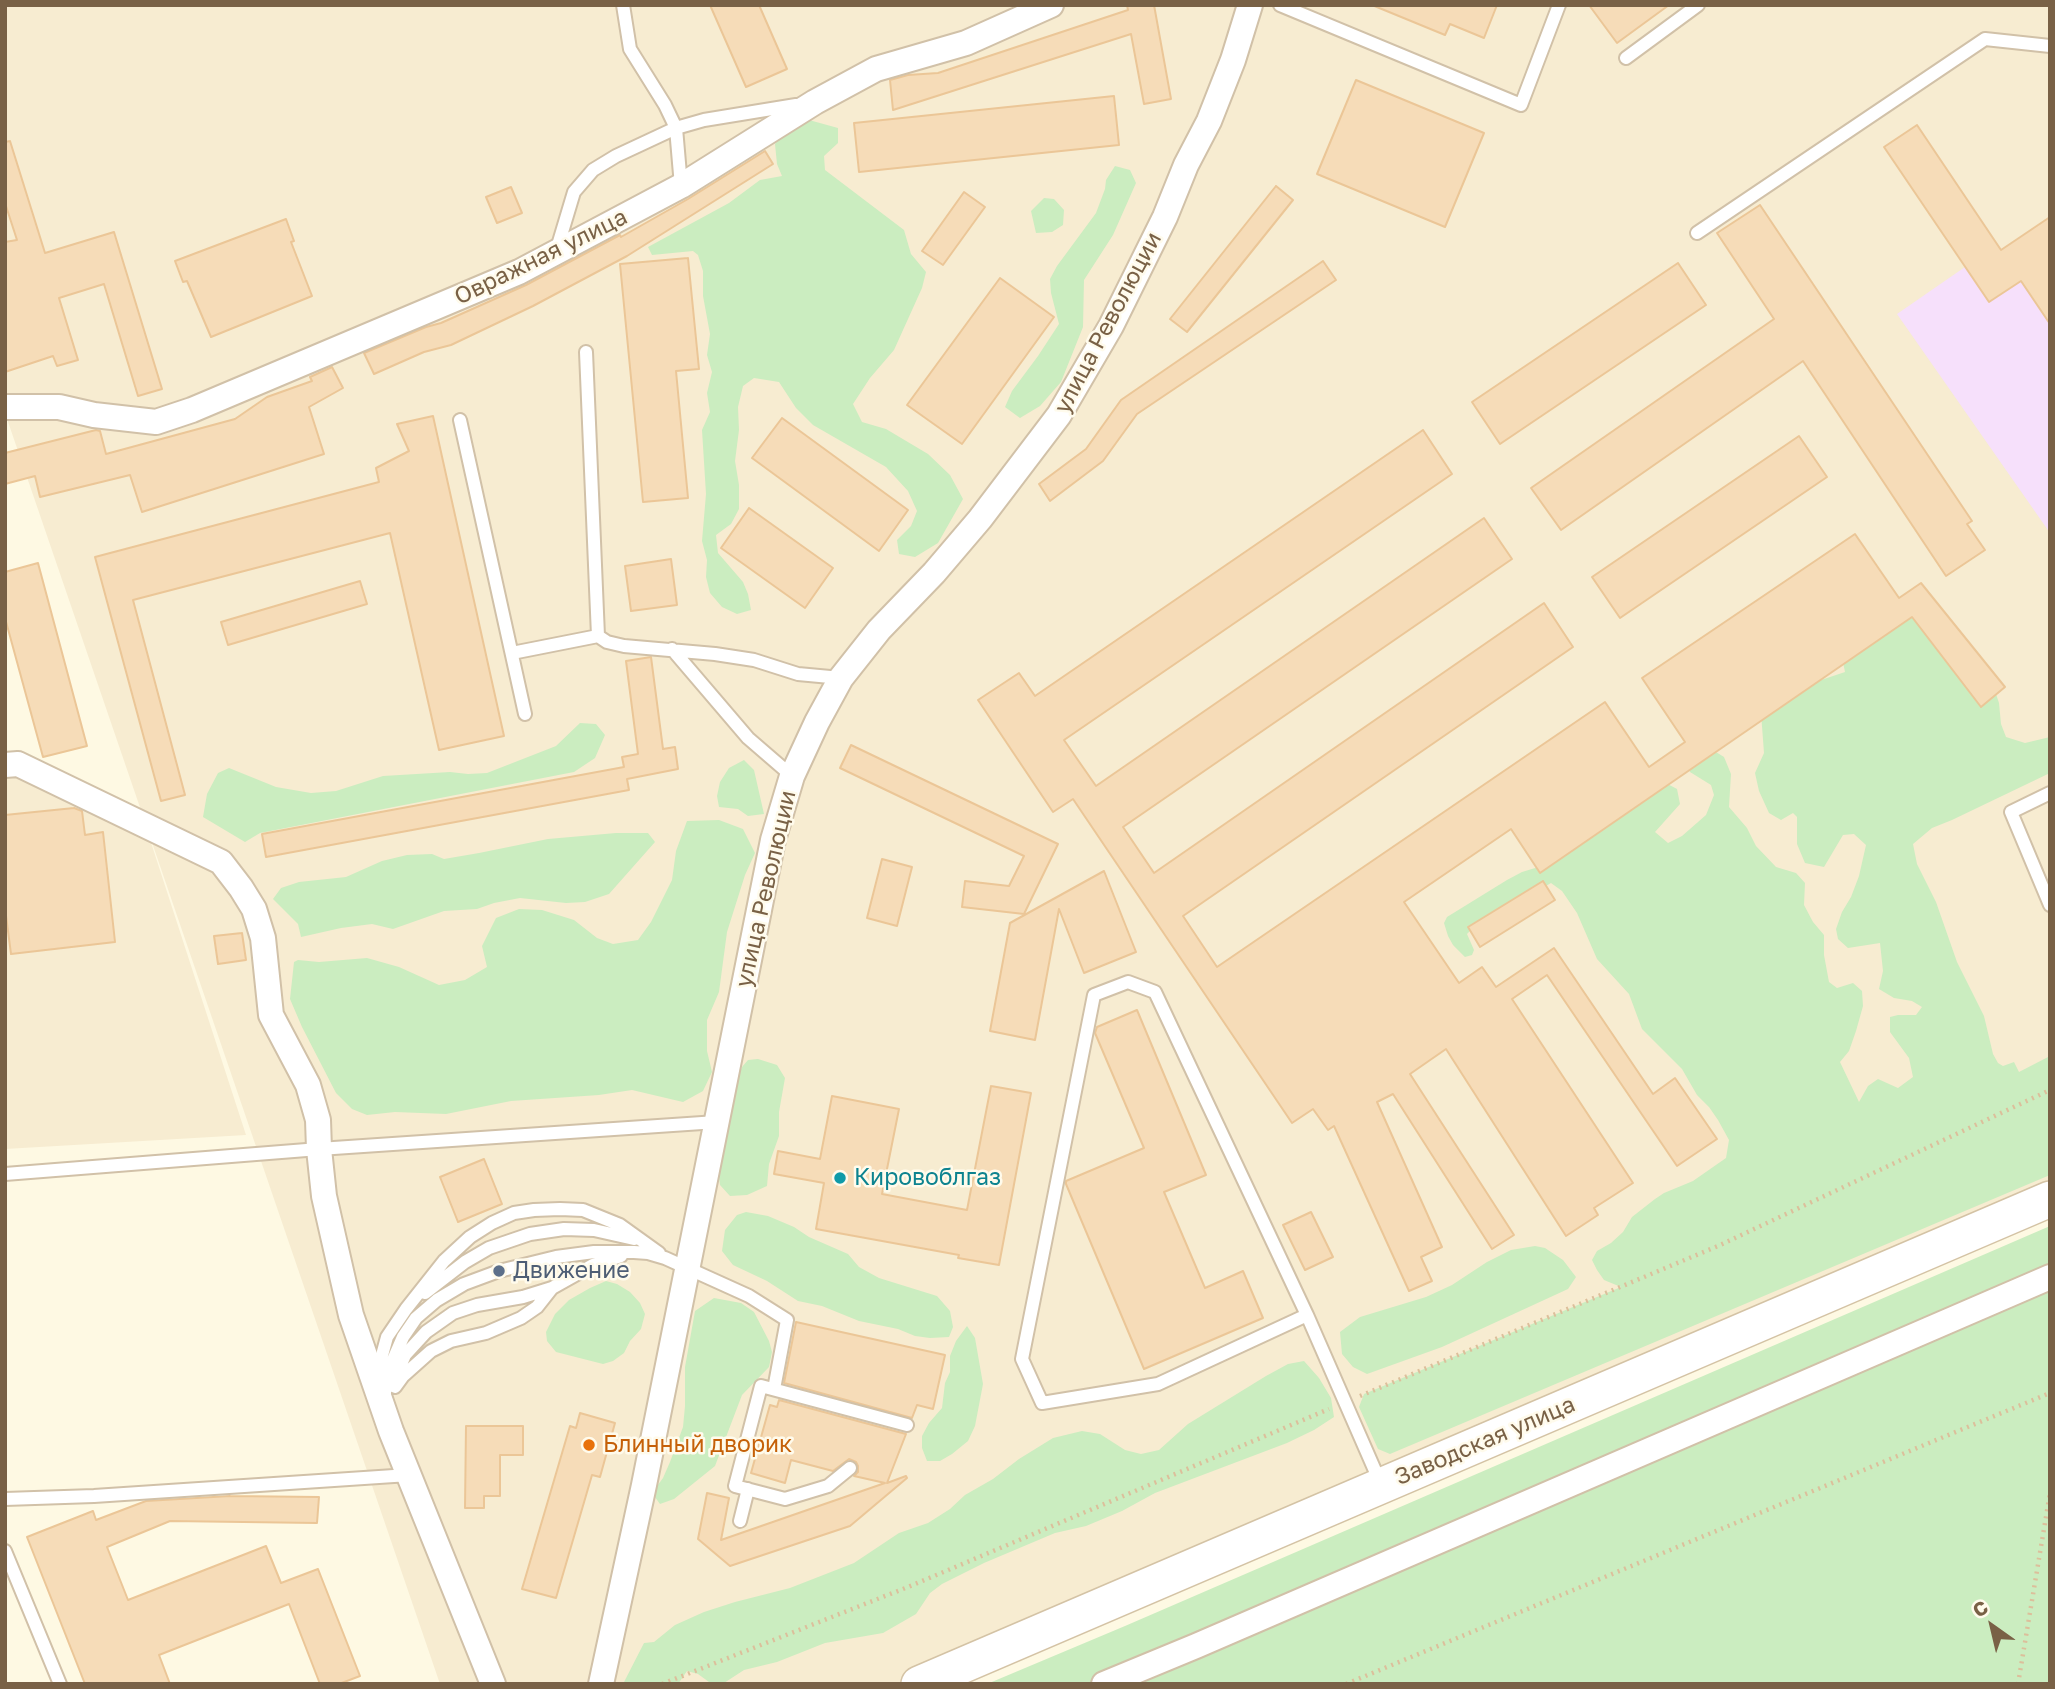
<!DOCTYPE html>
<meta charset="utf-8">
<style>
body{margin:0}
#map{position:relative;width:2055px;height:1689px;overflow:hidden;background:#fef9e3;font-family:"Golos Text",sans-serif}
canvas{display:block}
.frame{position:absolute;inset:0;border:7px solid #796146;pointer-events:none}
.north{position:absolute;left:1957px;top:1591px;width:70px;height:70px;-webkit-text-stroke:5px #fffbec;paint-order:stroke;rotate:326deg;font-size:19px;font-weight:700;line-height:28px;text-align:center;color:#796146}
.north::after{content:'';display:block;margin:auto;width:24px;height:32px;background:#796146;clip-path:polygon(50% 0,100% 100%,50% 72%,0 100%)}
</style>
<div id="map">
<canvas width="2055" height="1689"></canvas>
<div class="frame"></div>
<div class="north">С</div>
</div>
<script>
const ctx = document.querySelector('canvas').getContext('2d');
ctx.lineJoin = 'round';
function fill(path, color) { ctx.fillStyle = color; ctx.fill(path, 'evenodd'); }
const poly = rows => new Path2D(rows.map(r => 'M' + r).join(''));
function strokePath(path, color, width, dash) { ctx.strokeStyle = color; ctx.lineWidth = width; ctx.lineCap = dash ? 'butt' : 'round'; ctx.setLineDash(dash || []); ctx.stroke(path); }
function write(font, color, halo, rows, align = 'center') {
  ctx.font = font + ' "Golos Text",sans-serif'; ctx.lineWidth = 5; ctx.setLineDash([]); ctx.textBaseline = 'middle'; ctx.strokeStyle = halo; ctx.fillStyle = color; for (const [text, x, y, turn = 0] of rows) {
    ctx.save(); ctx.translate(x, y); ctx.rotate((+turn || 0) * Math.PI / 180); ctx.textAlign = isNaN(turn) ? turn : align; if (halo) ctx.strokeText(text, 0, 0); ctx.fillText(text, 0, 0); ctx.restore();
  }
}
const residential = poly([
 [5,5,2050,5,2050,1189,919,1684,440,1684,5,413],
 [5,765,144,821,246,1135,5,1149]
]);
const education = poly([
 [2050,217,2050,533,1897,314,1965,267,2001,250]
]);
const green = poly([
 [809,120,838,128,838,143,824,156,825,170,904,230,911,254,926,272,922,288,894,350,870,378,853,404,862,422,886,429,928,454,950,475,963,499,938,543,915,557,899,554,897,540,911,526,917,511,908,491,886,467,813,425,796,408,779,382,754,378,743,386,738,407,739,430,735,461,739,485,739,509,731,524,716,535,718,553,743,582,748,594,751,610,737,614,722,607,710,593,706,577,707,560,702,541,706,494,702,430,710,412,707,393,712,372,707,355,710,334,703,296,703,271,698,255,693,251,652,255,648,247,729,203,760,180,782,176,777,164,775,144,790,125],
 [1115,166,1130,170,1136,183,1113,235,1084,280,1083,327,1061,382,1040,406,1020,418,1005,407,1012,391,1038,356,1059,324,1051,293,1050,279,1057,266,1096,213,1105,189,1106,180],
 [1044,198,1054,199,1064,210,1063,225,1052,232,1036,233,1031,211],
 [1914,602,1996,694,1999,703,2001,724,2006,737,2025,743,2050,737,2050,773,1952,820,1932,828,1913,844,1917,864,1936,902,1957,962,1984,1016,1993,1054,1998,1063,2003,1066,2014,1062,2019,1072,2050,1056,2050,1175,1390,1454,1378,1449,1359,1407,1364,1394,1621,1287,1604,1280,1597,1270,1592,1260,1597,1251,1611,1243,1623,1232,1632,1217,1655,1199,1664,1193,1693,1181,1726,1158,1729,1140,1718,1120,1709,1107,1697,1095,1682,1069,1642,1029,1629,994,1597,959,1577,913,1562,891,1551,883,1471,930,1467,934,1474,950,1472,955,1465,957,1453,945,1448,936,1444,923,1447,917,1507,880,1522,872,1545,865,1662,781,1677,789,1680,804,1655,832,1668,843,1682,836,1706,815,1714,795,1711,785,1690,772,1684,758,1711,749,1724,757,1731,774,1729,807,1747,828,1756,846,1776,867,1796,873,1805,883,1804,905,1813,922,1824,935,1824,955,1829,982,1837,988,1853,983,1862,991,1863,1006,1856,1031,1849,1051,1840,1062,1859,1102,1868,1086,1878,1079,1898,1088,1913,1077,1909,1058,1890,1032,1890,1017,1898,1015,1916,1015,1922,1007,1912,1001,1894,998,1879,989,1883,971,1880,943,1848,948,1838,939,1836,929,1842,912,1851,897,1859,876,1866,845,1854,834,1843,835,1824,867,1805,863,1797,844,1797,817,1793,813,1781,820,1769,813,1759,791,1755,773,1764,753,1761,713,1803,682,1821,680,1845,672,1841,652],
 [580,723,596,724,605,735,595,758,574,772,260,833,245,842,203,817,207,794,218,773,229,768,276,787,311,793,336,791,383,776,450,772,468,774,487,773,556,746],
 [744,760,754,770,764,814,748,816,738,809,719,807,717,796,720,782,729,768],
 [719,820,743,829,755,853,745,875,727,932,719,992,707,1020,707,1051,712,1072,703,1091,683,1102,632,1090,599,1095,511,1101,446,1114,395,1112,367,1115,352,1109,336,1093,302,1027,290,999,294,962,298,960,319,962,367,958,399,967,439,985,465,980,487,967,482,946,496,918,519,909,542,910,574,920,597,938,613,944,638,940,651,922,672,880,676,851,687,821],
 [616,833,648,833,655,842,609,894,585,902,566,903,520,898,494,903,477,909,444,911,393,929,372,924,341,928,301,937,298,924,273,899,281,888,299,882,346,877,382,861,407,855,432,854,444,859,479,853,548,839],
 [758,1059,777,1065,785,1078,779,1112,779,1136,769,1164,767,1186,747,1195,730,1196,720,1185,718,1169,726,1124,735,1099,739,1075,742,1067,748,1060],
 [746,1212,768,1216,794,1227,809,1237,848,1254,859,1267,879,1278,937,1296,950,1311,953,1327,949,1337,930,1338,915,1336,898,1329,859,1321,822,1306,798,1301,767,1281,733,1265,722,1251,725,1230,737,1215],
 [2050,1226,2050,1684,987,1684,1125,1626],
 [1535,1246,1545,1248,1563,1260,1576,1277,1568,1289,1442,1347,1367,1374,1353,1367,1342,1354,1340,1332,1360,1317,1426,1297,1452,1285,1487,1262,1511,1250],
 [606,1281,617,1284,630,1292,640,1303,645,1314,641,1329,630,1341,624,1353,613,1361,603,1364,556,1352,547,1341,546,1332,555,1314,569,1300,590,1288],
 [714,1298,741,1303,754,1312,769,1341,772,1352,769,1367,742,1395,715,1466,674,1499,660,1504,652,1493,663,1478,670,1462,683,1427,685,1406,685,1367,695,1311],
 [967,1326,975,1338,983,1384,975,1426,968,1441,952,1454,940,1461,927,1461,922,1448,922,1436,929,1423,942,1408,945,1383,950,1372,950,1356,956,1341],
 [1304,1361,1319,1378,1331,1398,1334,1417,1314,1430,1287,1443,1155,1493,1122,1511,1086,1526,1055,1533,984,1563,942,1584,930,1593,916,1614,883,1633,825,1643,777,1662,744,1670,724,1683,709,1682,698,1674,687,1671,678,1684,623,1684,644,1643,654,1642,675,1625,704,1612,735,1602,790,1588,854,1563,899,1533,928,1523,950,1509,965,1495,993,1479,1019,1459,1053,1438,1082,1431,1100,1434,1125,1450,1141,1454,1159,1450,1188,1424,1266,1376,1288,1364]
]);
const building = poly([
 [710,5,759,5,787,69,746,87,710,5],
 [1127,5,1154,5,1171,99,1144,104,1131,34,893,110,890,80,908,75,938,73,1128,10,1127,5],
 [1372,5,1497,5,1484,38,1450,24,1445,35,1372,5],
 [1589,5,1669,5,1617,43,1589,5],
 [1356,80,1484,133,1445,227,1317,174,1356,80],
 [1114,96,1119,145,859,172,854,123,1114,96],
 [1917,125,2001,250,2050,217,2050,324,2021,281,1989,302,1884,147,1917,125],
 [10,141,45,253,114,232,162,389,138,396,104,284,59,298,78,360,57,366,53,356,5,372,5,242,17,240,5,203,5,142,10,141],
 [765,151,773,164,627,256,533,306,451,345,424,352,374,374,364,353,426,327,441,323,526,285,620,235,621,237,688,199,765,151],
 [1276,186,1293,200,1187,332,1170,319,1276,186],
 [511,187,522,213,497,223,486,197,511,187],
 [964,192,985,207,943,265,922,251,964,192],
 [1760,205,1972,521,1967,524,1985,550,1946,576,1803,361,1561,530,1531,488,1774,319,1717,233,1760,205],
 [286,219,294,241,291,242,312,296,211,337,187,281,183,282,175,261,286,219],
 [688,258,699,369,676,371,688,498,643,502,620,264,688,258],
 [1323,261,1336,280,1137,414,1103,461,1050,501,1039,484,1086,449,1121,400,1323,261],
 [1678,263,1706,305,1500,444,1472,402,1678,263],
 [1000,278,1054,317,962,444,907,405,1000,278],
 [332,367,343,388,309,407,324,454,142,512,130,475,40,497,35,476,5,484,5,453,96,430,100,431,106,454,235,419,267,397,312,381,310,377,332,367],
 [433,416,504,736,439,750,390,533,133,600,185,795,161,801,95,557,379,482,376,468,409,451,397,424,433,416],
 [782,418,908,510,879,551,752,458,782,418],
 [1423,430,1452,474,1064,740,1096,786,1484,518,1512,559,1123,827,1154,873,1544,603,1573,647,1183,916,1217,967,1605,702,1649,767,1685,742,1642,678,1855,534,1899,598,1921,583,2005,687,1981,707,1912,617,1540,873,1511,829,1404,902,1459,983,1482,967,1496,987,1554,948,1653,1094,1675,1078,1717,1139,1677,1166,1547,975,1512,999,1633,1183,1594,1208,1598,1215,1566,1236,1446,1049,1410,1074,1514,1235,1492,1249,1393,1094,1377,1102,1442,1247,1421,1257,1432,1281,1409,1291,1334,1126,1328,1130,1313,1109,1292,1123,1073,799,1053,812,978,700,1019,673,1035,696,1423,430],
 [1799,436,1827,477,1620,618,1592,577,1799,436],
 [749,508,833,568,805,608,721,548,749,508],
 [671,559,677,605,631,611,625,566,671,559],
 [38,563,87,746,43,757,5,618,5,572,38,563],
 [360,581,367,604,228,645,221,622,360,581],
 [651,657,663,749,675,747,678,769,627,779,629,790,266,857,262,834,624,767,622,757,638,754,626,661,651,657],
 [851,745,1058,844,1024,914,962,907,965,881,1009,886,1024,856,840,768,851,745],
 [74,808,82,811,85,835,103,832,115,942,11,954,5,908,5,815,74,808],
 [882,859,912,867,897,926,867,918,882,859],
 [1104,871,1136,952,1084,973,1059,909,1035,1040,990,1031,1010,923,1104,871],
 [1543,881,1555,900,1480,947,1468,927,1543,881],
 [242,933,246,960,218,964,214,936,242,933],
 [1137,1010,1206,1175,1164,1192,1205,1288,1243,1271,1263,1318,1144,1369,1066,1184,1066,1181,1144,1148,1095,1033,1097,1027,1137,1010],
 [991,1086,1031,1093,999,1265,958,1258,959,1255,816,1229,824,1183,774,1174,778,1151,820,1159,832,1096,899,1109,882,1194,967,1210,991,1086],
 [484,1159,502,1204,458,1222,440,1177,484,1159],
 [1311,1212,1333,1257,1305,1270,1283,1225,1311,1212],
 [796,1322,945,1355,933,1409,917,1405,912,1418,784,1383,796,1322],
 [779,1400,906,1434,887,1483,906,1476,907,1478,850,1526,730,1566,698,1539,707,1493,729,1498,721,1540,885,1483,854,1476,858,1472,858,1466,856,1462,849,1459,833,1471,791,1460,785,1483,751,1473,770,1405,777,1407,779,1400],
 [580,1413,615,1423,600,1477,592,1475,556,1598,522,1589,570,1426,576,1428,580,1413],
 [466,1426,523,1426,523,1455,500,1455,500,1496,484,1496,484,1508,465,1508,466,1426],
 [230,1496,319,1497,317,1523,170,1521,107,1547,128,1600,266,1546,281,1583,318,1569,360,1676,339,1684,320,1684,289,1604,159,1655,170,1684,85,1684,27,1537,93,1511,96,1520,146,1501,230,1496]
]);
const path = poly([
 [1360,1396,1718,1246,2050,1090],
 [662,1684,908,1587,1329,1409],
 [1346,1684,2050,1393],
 [2018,1684,2050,1493]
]);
const lane = poly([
 [623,5,630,49,665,105,676,128,681,186],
 [1280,5,1521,105,1559,5],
 [1626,58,1698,5],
 [1697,233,1985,39,2050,46],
 [556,252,574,192,593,170,616,156,676,128,704,120,796,105],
 [586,352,598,636,607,642,624,646,715,654,754,660,798,674,841,678],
 [460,420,525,714],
 [672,649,748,738,792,776],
 [512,653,598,636],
 [2050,793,2011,812,2050,905],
 [5,1174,319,1149,717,1122],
 [425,1293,465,1262,489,1248,530,1234,564,1229,594,1230,634,1239],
 [1307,1315,1158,1384,1042,1403,1022,1359,1094,995,1128,982,1155,992,1307,1315,1380,1482],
 [382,1380,381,1359,387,1337,406,1309,444,1261,470,1237,492,1223,514,1213,534,1210,560,1209,583,1210,620,1225,659,1253],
 [393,1382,405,1355,426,1332,453,1313,477,1305,523,1297,552,1288,593,1265,621,1256],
 [395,1387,403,1376,431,1351,451,1341,486,1333,521,1318,537,1307,552,1288],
 [384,1397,390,1367,403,1337,416,1318,437,1300,464,1284,499,1271,556,1257,594,1252,634,1252,648,1253,665,1258,749,1296,787,1320,774,1389],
 [850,1468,828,1486,785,1499,735,1486,761,1386,907,1425],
 [5,1499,94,1496,409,1475],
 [740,1521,748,1489],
 [5,1551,60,1684]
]);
const street = poly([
 [5,407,59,407,94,415,156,422,192,410,519,272,681,186,815,102,876,69,966,43,1051,5],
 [5,765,18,764,221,862,241,888,254,909,263,938,271,1015,308,1085,318,1120,319,1149,324,1196,351,1315,391,1431,493,1684],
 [601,1684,644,1485,773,840,792,776,817,722,841,678,879,630,934,573,980,519,1059,415,1111,326,1165,217,1186,165,1209,121,1233,60,1250,5],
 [1104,1684,1196,1646,2050,1277]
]);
const secondary = poly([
 [919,1684,2050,1199]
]);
const markers = [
 [840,1178,7,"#0f9aa8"],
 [499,1271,7,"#5c6f8a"],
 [589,1445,7,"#e8710a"]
];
const streetNames = [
 ["Овражная улица",541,257,-26],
 ["улица Революции",1108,323,-62],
 ["улица Революции",766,889,-77],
 ["Заводская улица",1485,1441,-23]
];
const cultureNames = [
 ["Кировоблгаз",854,1178]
];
const serviceNames = [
 ["Движение",513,1271]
];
const foodNames = [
 ["Блинный дворик",603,1445]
];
fill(residential, '#f7ecd1');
fill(education, '#f6e0fb');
fill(green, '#cbedc0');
fill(building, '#f6dcb8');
strokePath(building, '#ebc697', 2);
strokePath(lane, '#d1c1a8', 16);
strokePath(street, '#d1c1a8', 28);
strokePath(secondary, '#d4c3a5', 38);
strokePath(path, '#dcbf9b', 4.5, [2, 5]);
strokePath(lane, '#fff', 12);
strokePath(street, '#fff', 24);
strokePath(secondary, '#fff', 35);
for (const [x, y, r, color] of markers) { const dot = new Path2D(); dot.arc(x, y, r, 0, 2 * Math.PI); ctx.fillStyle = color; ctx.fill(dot); strokePath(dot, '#fffbec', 2.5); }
write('23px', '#796146', '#fffbec', streetNames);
write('23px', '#0d838f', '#fffbec', cultureNames, 'left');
write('23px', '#4e5e75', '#fffbec', serviceNames, 'left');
write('23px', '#c56008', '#fffbec', foodNames, 'left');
</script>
